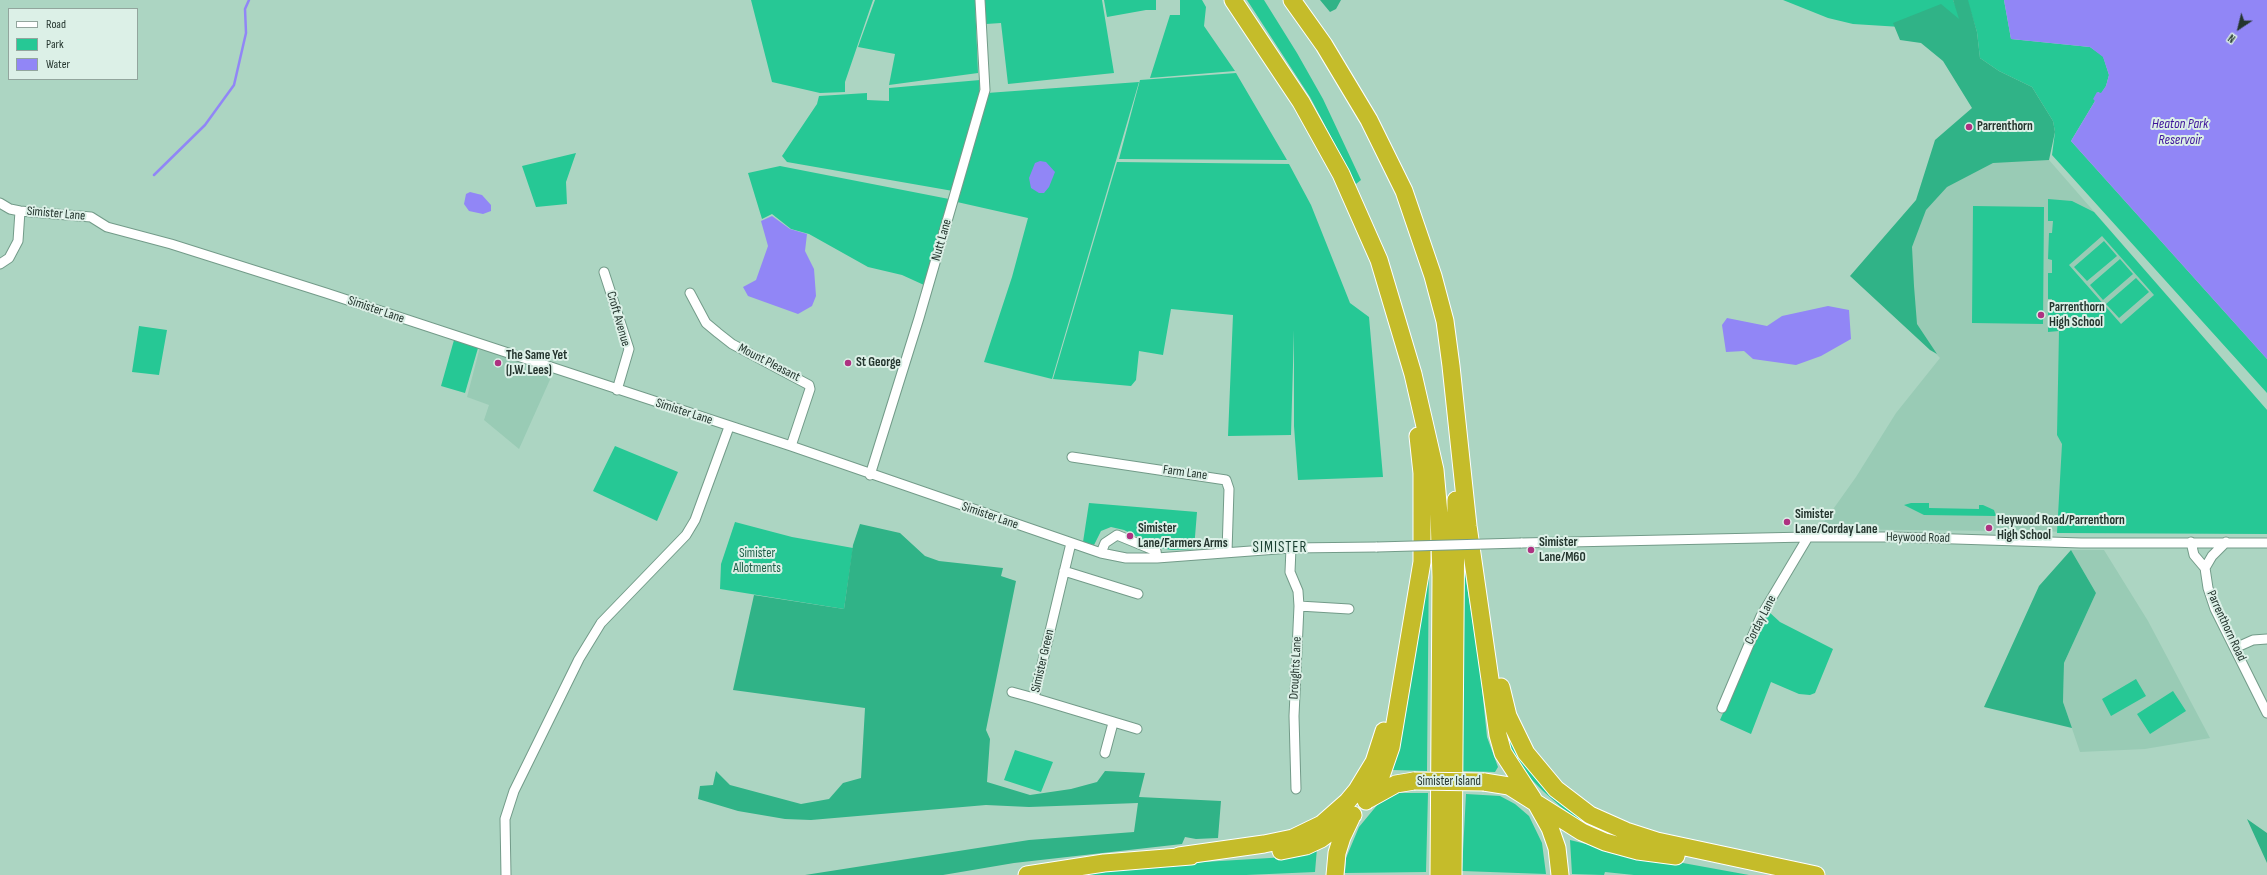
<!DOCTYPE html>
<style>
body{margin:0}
#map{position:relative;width:2267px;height:875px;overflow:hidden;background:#acd5c2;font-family:"Sofia Sans Condensed",sans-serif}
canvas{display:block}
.legend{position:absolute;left:8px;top:8px;width:130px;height:72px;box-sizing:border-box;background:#dcf0e7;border:1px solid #92a59d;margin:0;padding:5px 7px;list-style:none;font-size:12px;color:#24352e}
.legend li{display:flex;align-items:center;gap:8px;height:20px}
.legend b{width:20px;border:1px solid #92a59d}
.north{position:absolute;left:2219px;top:8px;width:40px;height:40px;-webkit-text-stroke:3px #dcf0e7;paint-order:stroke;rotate:215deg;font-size:11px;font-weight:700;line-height:16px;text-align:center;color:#24352e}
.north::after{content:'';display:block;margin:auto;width:14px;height:18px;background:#24352e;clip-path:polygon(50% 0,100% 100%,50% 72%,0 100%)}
</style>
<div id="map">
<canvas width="2267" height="875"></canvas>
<ul class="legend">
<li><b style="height:5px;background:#fff"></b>Road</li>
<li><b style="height:11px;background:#26c895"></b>Park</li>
<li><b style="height:11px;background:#9186f6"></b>Water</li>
</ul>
<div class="north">N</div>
</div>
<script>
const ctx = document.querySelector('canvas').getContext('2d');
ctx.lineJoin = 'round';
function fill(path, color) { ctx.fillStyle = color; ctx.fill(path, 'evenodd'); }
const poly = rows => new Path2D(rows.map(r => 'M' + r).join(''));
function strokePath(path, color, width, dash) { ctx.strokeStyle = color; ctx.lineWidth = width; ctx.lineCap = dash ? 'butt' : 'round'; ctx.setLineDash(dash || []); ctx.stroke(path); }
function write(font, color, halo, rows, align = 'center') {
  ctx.font = font + ' "Sofia Sans Condensed",sans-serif'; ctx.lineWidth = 4; ctx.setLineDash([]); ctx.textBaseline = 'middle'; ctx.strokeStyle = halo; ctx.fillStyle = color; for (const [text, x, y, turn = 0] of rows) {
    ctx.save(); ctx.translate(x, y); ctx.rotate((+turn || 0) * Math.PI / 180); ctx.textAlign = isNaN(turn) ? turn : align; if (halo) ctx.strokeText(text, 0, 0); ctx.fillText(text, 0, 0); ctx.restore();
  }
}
const built = poly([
 [1985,94,2049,160,2267,410,2267,534,1819,529,1856,477,1896,413,1940,358,1857,272,1915,209],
 [480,347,553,373,519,449,484,420,489,405,467,397],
 [2071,550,2104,550,2148,621,2210,738,2145,749,2080,752,2063,702,2064,663,2096,593]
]);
const green = poly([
 [751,0,873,0,845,82,845,92,820,93,772,82],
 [875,0,975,0,978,73,889,85,895,54,858,47],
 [985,0,1102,0,1114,73,1008,84,1001,23,986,24],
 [1104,0,1156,0,1156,10,1146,10,1107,17],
 [1180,0,1202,0,1206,7,1204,26,1235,71,1150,78,1170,15,1180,15],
 [1247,0,1264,0,1297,53,1323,99,1361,180,1356,184,1310,97],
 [1783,0,1953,0,1963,24,1901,27,1853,24,1828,18],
 [1967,0,2004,0,2011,39,2090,47,2103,56,2109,75,2106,86,2101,94,2098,92,2095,101,2071,141,2267,359,2267,393,2052,155,2055,132,2053,121,2032,87,1999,71,1980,58,1977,32],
 [1236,73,1287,160,1119,159,1140,80],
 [980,80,979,99,953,191,787,162,782,156,817,104,819,96,867,93,867,100,889,101,889,88],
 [1139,82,1052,379,984,362,1012,277,1028,218,957,202,987,93],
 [576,153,566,182,567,204,536,207,522,166],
 [1117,162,1289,164,1311,205,1350,303,1369,317,1383,477,1298,480,1294,426,1294,330,1291,435,1228,436,1233,315,1171,309,1163,355,1139,351,1136,380,1131,386,1053,379],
 [780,166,949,199,924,285,902,275,868,267,809,234,791,229,772,214,762,219,748,173],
 [2048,199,2072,201,2094,212,2267,410,2267,534,2057,533,2062,444,2057,435,2059,331,2048,332,2048,312,2052,312,2052,299,2048,299,2048,273,2052,273,2052,260,2048,259,2049,233,2052,233,2053,221,2048,221],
 [2102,236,2154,295,2121,324,2069,265],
 [1973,206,2044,207,2043,324,1972,323],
 [2104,241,2117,256,2087,281,2074,267],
 [2120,259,2133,274,2103,300,2090,285],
 [2136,278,2149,292,2119,318,2106,304],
 [139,326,167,330,159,375,132,372],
 [454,340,478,348,465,393,441,386],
 [615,446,678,472,657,521,593,491],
 [1089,503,1197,512,1194,549,1172,550,1159,548,1124,530,1111,527,1101,531,1094,545,1083,542],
 [1911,503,1929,503,1929,508,1979,509,1979,505,1983,505,1994,510,1996,516,1924,515,1904,505],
 [735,522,792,537,853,548,844,609,720,589,721,564],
 [1429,553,1427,771,1393,770,1420,618],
 [1464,567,1480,669,1487,737,1498,767,1495,772,1462,771],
 [1768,611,1780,622,1833,649,1815,693,1810,695,1799,694,1771,682,1751,734,1720,720],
 [2136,679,2146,696,2111,716,2102,699],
 [2173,691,2186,711,2150,734,2137,714],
 [1504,726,1528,768,1551,794,1623,840,1587,825,1561,807,1543,791,1526,774,1509,747],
 [1015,750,1053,762,1041,792,1004,780],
 [1396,793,1428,793,1426,872,1345,873,1346,858,1359,827,1383,798],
 [1466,794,1500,796,1515,804,1529,816,1542,843,1546,874,1462,871],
 [1570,840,1606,849,1749,875,1634,875,1605,872,1604,875,1572,874],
 [1317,848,1315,872,1246,875,1078,875,1171,864,1286,857]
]);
const forest = poly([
 [1320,0,1341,0,1336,9,1330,12],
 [1953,0,1968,0,1977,32,1980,58,1999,71,2032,87,2053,121,2055,132,2049,160,1993,163,1947,187,1926,210,1912,247,1914,286,1917,324,1937,354,1930,350,1850,276,1916,200,1935,140,1972,108,1943,61,1921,43,1900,40,1893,23,1941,4,1959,19],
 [860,524,900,533,925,556,939,561,1003,568,1001,576,1016,581,986,730,990,739,987,782,1030,795,1071,789,1097,782,1105,771,1145,773,1139,797,1221,801,1218,838,1196,839,1185,837,1182,844,1014,863,943,875,805,875,1029,840,1134,832,1138,803,1029,807,986,805,811,820,785,819,738,811,698,799,700,786,713,785,716,771,730,785,801,804,829,799,843,783,861,778,865,708,733,690,754,595,844,609,853,545],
 [2071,550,2096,593,2064,663,2063,702,2072,728,1984,707,2039,586],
 [2247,819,2267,833,2267,863]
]);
const water = poly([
 [2004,0,2267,0,2267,359,2071,141,2095,101,2093,99,2097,92,2101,93,2106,86,2109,75,2103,57,2090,47,2011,39],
 [1040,161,1046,162,1055,172,1049,187,1044,193,1039,193,1031,188,1029,178,1035,163],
 [470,192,482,195,491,205,491,211,483,214,469,211,464,204,466,194],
 [772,216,790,229,807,234,805,251,814,269,816,296,812,306,798,314,748,296,743,287,756,280,768,246,761,221],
 [1828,306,1849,310,1851,339,1821,356,1796,365,1753,359,1744,351,1726,352,1722,325,1727,318,1767,326,1782,316]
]);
const stream = poly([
 [154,175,205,125,234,85,246,33,245,9,249,0]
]);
const street = poly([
 [0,203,10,209,20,211,91,217,107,227,171,244,326,293,791,446,1101,553,1126,558,1157,558,1291,548,1377,547],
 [0,264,9,258,18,241,20,211],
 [604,272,629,349,617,390],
 [690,293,706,323,718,333,732,344,809,385,810,389,791,446],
 [1072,457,1226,480,1229,489,1227,552],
 [870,475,919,318,985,90,980,0],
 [2191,542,2194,555,2205,568],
 [2226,542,2212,556,2205,568,2208,588,2215,609,2267,713],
 [1071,543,1034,698,1137,729],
 [1521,543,1808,537,1893,537,2081,543,2267,543],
 [1291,548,1290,572,1298,591,1299,606,1294,716,1296,789],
 [1101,553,1105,543,1117,535,1156,551,1157,558],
 [1064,571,1138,594],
 [1299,606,1349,609],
 [2235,648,2253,640,2267,639],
 [1012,692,1034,698],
 [1722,708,1761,616,1808,537],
 [1105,753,1113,723],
 [506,875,505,819,514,791,579,659,601,623,686,535,695,520,729,427]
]);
const highway = poly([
 [1233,0,1301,102,1341,174,1379,260,1413,374,1435,470,1439,514,1441,577,1439,875],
 [1292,0,1324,45,1369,120,1404,191,1433,276,1445,321,1451,366,1468,526,1498,735,1503,753,1533,799],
 [1501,687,1508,716,1526,753,1556,789,1590,815,1626,831,1657,841,1816,875],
 [1484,782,1509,786,1536,803,1550,828,1557,848,1560,875],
 [1369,799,1396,784,1414,781],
 [1366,801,1381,776,1391,747,1422,562,1422,473,1418,436],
 [1536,803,1582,832,1605,842,1638,851,1676,856],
 [1281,851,1306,846,1321,839,1353,815],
 [1179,856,1264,844,1293,838,1322,824,1347,802,1357,790,1374,762,1384,731],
 [1027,875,1104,863,1191,856],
 [1335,875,1337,853,1342,837,1351,818],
 [1453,875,1456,500]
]);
const streetBridge = poly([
 [1377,547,1521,543]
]);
const highwayBridge = poly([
 [1414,781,1484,782]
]);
const markers = [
 [1969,127,4,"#ae3181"],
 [2041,315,4,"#ae3181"],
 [498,363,4,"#ae3181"],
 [848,363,4,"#ae3181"],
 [1787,522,4,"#ae3181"],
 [1989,528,4,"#ae3181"],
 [1130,536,4,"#ae3181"],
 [1531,550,4,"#ae3181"]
];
const poiNames = [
 ["Parrenthorn",1977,127],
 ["Parrenthorn",2049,308],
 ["High School",2049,323],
 ["The Same Yet",506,356],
 ["(J.W. Lees)",506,371],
 ["St George",856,363],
 ["Simister",1795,515],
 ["Lane/Corday Lane",1795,530],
 ["Heywood Road/Parrenthorn",1997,521],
 ["High School",1997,536],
 ["Simister",1138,529],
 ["Lane/Farmers Arms",1138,544],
 ["Simister",1539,543],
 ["Lane/M60",1539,558]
];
const streetNames = [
 ["Simister Lane",56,214,5],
 ["Nutt Lane",942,240,-74],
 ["Simister Lane",376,310,19],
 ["Croft Avenue",618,319,74],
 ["Mount Pleasant",769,363,27],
 ["Simister Lane",684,412,18],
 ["Farm Lane",1185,473,8],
 ["Simister Lane",990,516,19],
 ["Heywood Road",1918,538,1],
 ["Corday Lane",1761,620,-63],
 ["Parrenthorn Road",2226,626,65],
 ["Simister Green",1043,661,-77],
 ["Droughts Lane",1296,668,-87],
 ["Simister Island",1449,782]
];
const parkNames = [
 ["Simister",757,554],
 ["Allotments",757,569]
];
const waterNames = [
 ["Heaton Park",2180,124],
 ["Reservoir",2180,140]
];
const quarterNames = [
 ["SIMISTER",1280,548]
];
fill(built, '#99cbb5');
fill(green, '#26c895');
fill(forest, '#30b387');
fill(water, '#9186f6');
strokePath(stream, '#9186f6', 2.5);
strokePath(street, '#739b89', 11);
strokePath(highway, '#fff', 19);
strokePath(street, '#fff', 9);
strokePath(highway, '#c5bc2a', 17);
strokePath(streetBridge, '#739b89', 11, []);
strokePath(highwayBridge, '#fff', 19, []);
strokePath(streetBridge, '#fff', 9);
strokePath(highwayBridge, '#c5bc2a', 17);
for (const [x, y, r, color] of markers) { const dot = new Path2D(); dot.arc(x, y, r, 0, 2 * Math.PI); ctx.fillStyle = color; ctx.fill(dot); strokePath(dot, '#dcf0e7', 1.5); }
write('bold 13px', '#24352e', '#dcf0e7', poiNames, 'left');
write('13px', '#24352e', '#dcf0e7', streetNames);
write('13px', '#1d5e47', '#dcf0e7', parkNames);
write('italic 14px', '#3d139a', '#dcf0e7', waterNames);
ctx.letterSpacing = '1px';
write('15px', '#173d2e', '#dcf0e7', quarterNames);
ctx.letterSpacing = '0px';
</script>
